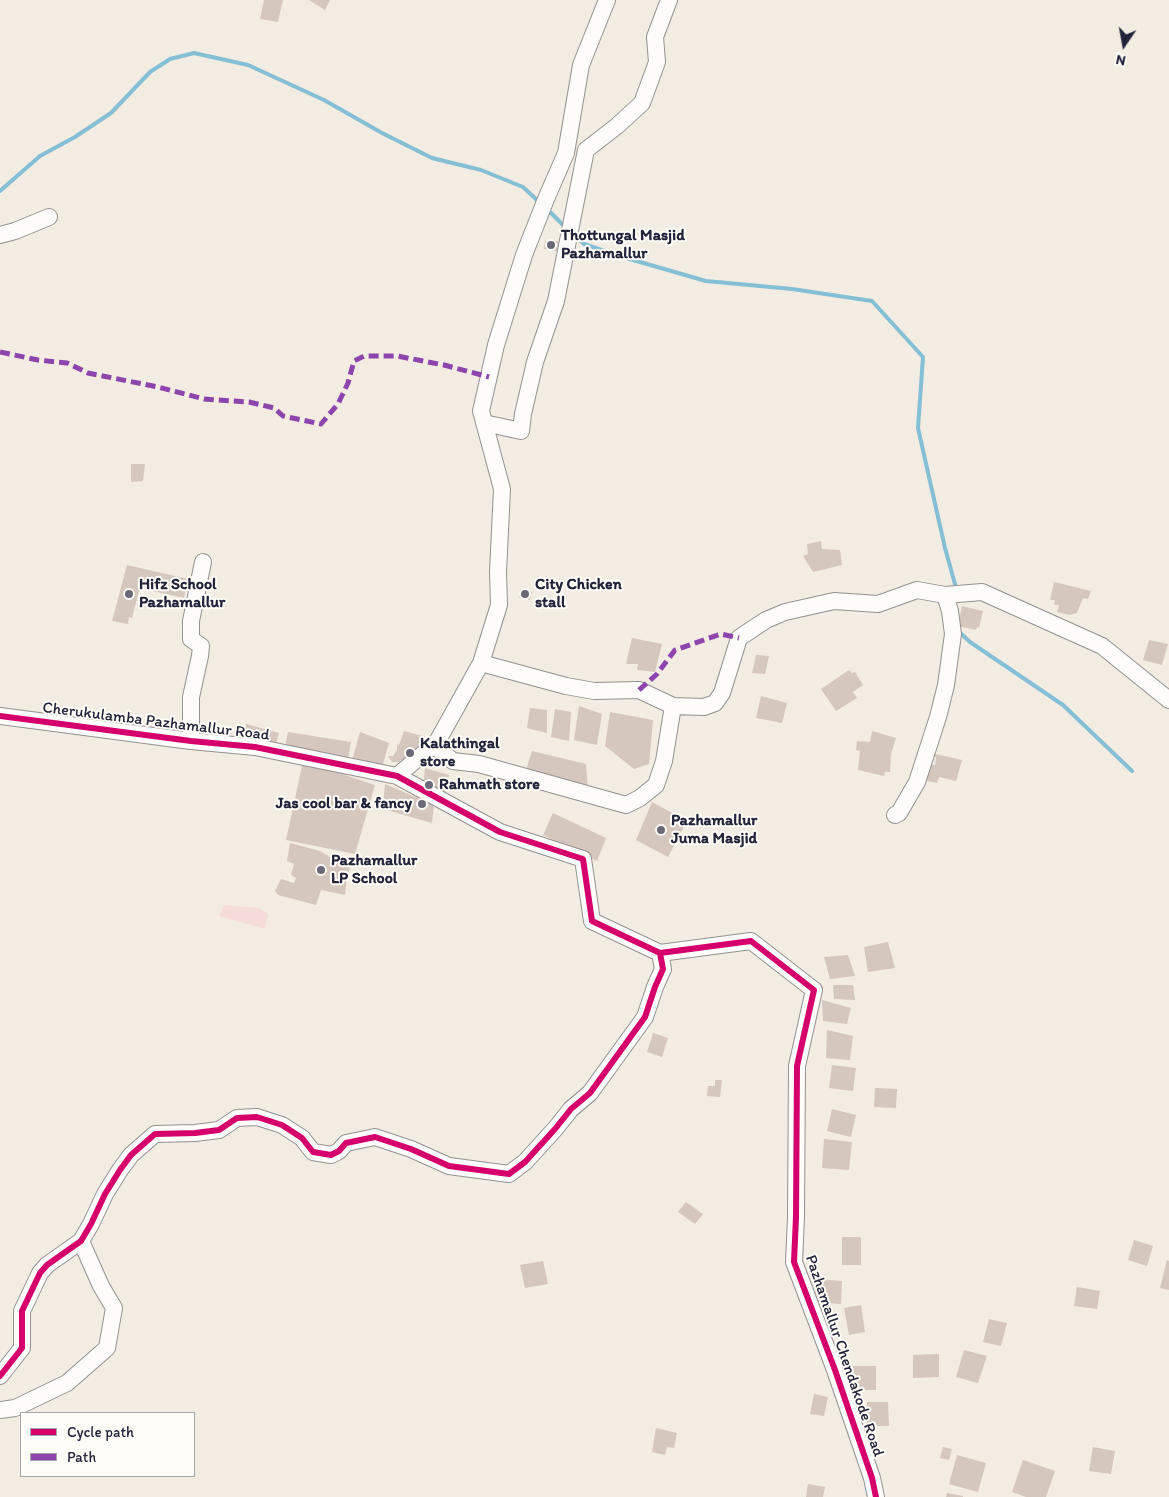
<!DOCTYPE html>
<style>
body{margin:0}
#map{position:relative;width:1169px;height:1497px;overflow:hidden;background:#f3ece2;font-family:Itim,sans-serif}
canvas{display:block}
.legend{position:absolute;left:20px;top:1412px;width:175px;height:65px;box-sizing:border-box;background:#fdfcf7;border:1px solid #a5a5ac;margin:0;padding:6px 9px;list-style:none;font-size:15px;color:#22223b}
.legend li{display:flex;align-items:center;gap:10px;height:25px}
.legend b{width:25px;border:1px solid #a5a5ac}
.north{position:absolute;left:1099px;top:20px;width:50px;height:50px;-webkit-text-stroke:4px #fdfcf7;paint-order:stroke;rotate:192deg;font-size:14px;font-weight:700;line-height:20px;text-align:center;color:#22223b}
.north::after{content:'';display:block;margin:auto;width:18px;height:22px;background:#22223b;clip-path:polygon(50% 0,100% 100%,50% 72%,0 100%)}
</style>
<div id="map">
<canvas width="1169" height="1497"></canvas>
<ul class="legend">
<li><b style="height:6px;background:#d6006c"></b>Cycle path</li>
<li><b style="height:6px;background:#8e44ad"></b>Path</li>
</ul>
<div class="north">N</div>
</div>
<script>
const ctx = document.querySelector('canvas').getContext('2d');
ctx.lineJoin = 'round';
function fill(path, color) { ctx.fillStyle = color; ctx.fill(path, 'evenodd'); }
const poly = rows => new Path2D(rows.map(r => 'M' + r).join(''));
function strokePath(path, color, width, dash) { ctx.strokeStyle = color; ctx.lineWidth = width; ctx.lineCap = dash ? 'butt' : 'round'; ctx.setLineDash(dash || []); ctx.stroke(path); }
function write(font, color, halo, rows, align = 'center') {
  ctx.font = font + ' Itim,sans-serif'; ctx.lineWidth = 4; ctx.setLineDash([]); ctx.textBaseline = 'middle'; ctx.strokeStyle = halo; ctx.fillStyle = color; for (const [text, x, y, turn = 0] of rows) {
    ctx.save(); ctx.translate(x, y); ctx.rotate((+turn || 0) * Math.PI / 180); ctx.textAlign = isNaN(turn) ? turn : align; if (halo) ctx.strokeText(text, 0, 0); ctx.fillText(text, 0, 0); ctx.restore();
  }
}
const built = poly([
 [224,905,259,908,268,914,265,929,219,916]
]);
const stream = poly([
 [0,191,40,156,75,137,111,113,150,72,170,59,194,53,248,65,324,100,382,133,432,158,481,170,523,187,539,202],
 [548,210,566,228],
 [573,234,584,244,619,256,706,281,792,289,872,301,923,357,918,428,945,548,955,584,955,590],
 [958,631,970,642,1063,705,1132,771]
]);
const building = poly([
 [264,0,283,0,278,22,260,19],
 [309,0,330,0,325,10],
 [545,241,558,241,557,251,544,249],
 [131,464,145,464,143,481,131,482],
 [821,541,822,549,840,550,842,565,813,572,803,556,808,554,807,544],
 [127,565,188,579,184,598,148,590,148,588,140,587,132,618,129,617,128,624,112,621],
 [1054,582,1091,591,1088,599,1083,598,1077,613,1070,615,1057,612,1059,605,1054,605,1055,600,1050,600],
 [520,589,532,592,530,600,519,597],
 [962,606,983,611,979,628,977,627,976,630,958,626],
 [632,638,662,644,655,672,637,670,638,664,626,664],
 [1149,640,1168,644,1162,665,1143,660],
 [756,655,769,656,765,674,752,673],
 [849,670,852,673,855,672,863,685,853,692,857,698,836,711,821,689],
 [761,696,787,703,782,723,756,718],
 [579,706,602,714,597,745,574,740],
 [530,708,547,710,547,733,527,728],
 [555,709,571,712,569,741,551,737],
 [610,712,653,720,649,764,634,769,605,746],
 [246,724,279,733,275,747,243,739],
 [404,731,426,737,425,741,411,757,404,762,400,760,400,762,392,762,388,756,393,756,397,750,397,744,399,745],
 [872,731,896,738,891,754,890,772,885,772,884,776,858,770,860,751,856,750,857,741,870,742],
 [288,732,351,742,348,759,285,747],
 [360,732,389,743,381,771,352,761],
 [532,751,586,764,588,791,525,773],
 [931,753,962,760,956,781,939,777,937,783,923,780,927,764,935,765,936,757,930,756],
 [303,761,375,785,355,854,286,840],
 [425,768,449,775,445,793,421,785,424,778],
 [385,784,434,805,432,823,383,809],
 [652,802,687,821,668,857,636,840],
 [553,813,606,838,597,861,543,835],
 [290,843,320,851,330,857,352,863,347,877,345,895,321,890,316,905,278,895,275,891,281,879,294,883,296,878,291,875,294,864,287,861],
 [888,942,895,968,868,972,864,947],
 [848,955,855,976,830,979,824,957],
 [833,985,853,985,855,1000,834,999],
 [822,1000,851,1008,847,1024,823,1021],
 [827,1030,853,1036,850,1060,826,1058],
 [653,1033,668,1038,662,1057,647,1052],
 [832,1065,856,1068,853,1091,829,1088],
 [715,1080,722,1080,720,1097,707,1096,708,1086,715,1086],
 [875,1088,897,1089,896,1108,874,1107],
 [832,1109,856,1115,851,1137,827,1131],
 [824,1139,852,1142,849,1170,822,1168],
 [686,1202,703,1214,695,1224,678,1212],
 [842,1237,861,1237,861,1265,842,1265],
 [1134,1240,1153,1246,1147,1266,1128,1260],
 [1167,1260,1169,1261,1169,1290,1160,1288],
 [543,1261,548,1284,525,1288,520,1265],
 [816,1279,842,1281,841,1304,814,1302],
 [1077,1287,1100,1291,1097,1309,1074,1306],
 [861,1305,865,1332,849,1335,844,1308],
 [989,1319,1007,1323,1001,1346,983,1342],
 [964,1350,987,1356,978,1383,956,1377],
 [939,1354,939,1377,913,1378,913,1355],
 [851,1366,876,1366,876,1390,851,1390],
 [814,1394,828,1397,824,1416,810,1414],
 [867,1402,888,1402,889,1426,867,1426],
 [656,1428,677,1433,674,1448,667,1447,665,1455,652,1452],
 [943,1447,952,1449,949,1460,940,1458],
 [1093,1447,1115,1451,1111,1474,1089,1471],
 [957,1455,986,1463,978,1492,949,1484],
 [1023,1460,1055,1471,1046,1497,1026,1497,1012,1492],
 [808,1484,825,1487,823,1497,806,1497],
 [947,1493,963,1496,963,1497,946,1497]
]);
const minor = poly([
 [0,235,15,231,49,217],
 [484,423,521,431,523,414,535,362,556,301,586,150,617,126,642,103,657,62,655,37,669,0],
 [481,663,566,686,594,691,639,690,673,706,704,707,715,703,722,693,739,638,766,620,785,612,834,601,878,604,917,590,945,595,982,592,1102,646,1169,700],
 [0,716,191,741,255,747,397,776,500,832,583,859,592,921,660,953,751,941,814,990,797,1066,796,1217,794,1262,835,1370,872,1478,876,1497],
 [191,741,191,697,200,656,201,646,191,639,191,621,203,562],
 [433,745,453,761,479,764,626,805,640,798,656,785,664,761,673,706],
 [397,776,437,742,481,663,499,605,498,572,502,489,481,411,496,345,524,255,546,199,566,153,581,65,607,0],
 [895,815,899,813,917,782,938,717,946,685,953,634,950,611,945,595],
 [0,1376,22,1348,22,1311,40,1273,47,1265,81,1241,91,1224,105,1194,120,1170,131,1155,155,1134,195,1133,219,1130,237,1118,257,1117,282,1125,302,1138,313,1152,331,1155,339,1151,346,1143,375,1137,411,1149,449,1166,509,1174,525,1162,555,1129,571,1109,590,1093,645,1017,655,987,663,969,660,953],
 [0,1410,15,1408,67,1383,107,1348,114,1308,101,1286,81,1241]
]);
const quiet = poly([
 [0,352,38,360,67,363,88,373,158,387,204,399,249,402,274,408,283,416,321,424,338,404,348,383,354,361,364,356,397,356,444,365,489,377],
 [639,690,657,674,675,650,721,634,739,638]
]);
const cycleway = poly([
 [0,716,191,741,255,747,397,776,500,832,583,859,592,921,660,953,751,941,814,990,797,1066,796,1217,794,1262,835,1370,872,1478,876,1497],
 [0,1376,22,1348,22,1311,40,1273,47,1265,81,1241,91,1224,105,1194,120,1170,131,1155,155,1134,195,1133,219,1130,237,1118,257,1117,282,1125,302,1138,313,1152,331,1155,339,1151,346,1143,375,1137,411,1149,449,1166,509,1174,525,1162,555,1129,571,1109,590,1093,645,1017,655,987,663,969,660,953]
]);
const markers = [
 [551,245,5,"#6b6975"],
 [129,594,5,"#6b6975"],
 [525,594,5,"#6b6975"],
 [410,753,5,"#6b6975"],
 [429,785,5,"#6b6975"],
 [422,804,5,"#6b6975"],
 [661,830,5,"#6b6975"],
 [321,870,5,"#6b6975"]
];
const poiNames = [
 ["Thottungal Masjid",561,236],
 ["Pazhamallur",561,254],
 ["Hifz School",139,585],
 ["Pazhamallur",139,603],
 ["City Chicken",535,585],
 ["stall",535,603],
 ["Kalathingal",420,744],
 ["store",420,762],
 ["Rahmath store",439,785],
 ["Jas cool bar & fancy",412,804,"right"],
 ["Pazhamallur",671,821],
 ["Juma Masjid",671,839],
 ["Pazhamallur",331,861],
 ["LP School",331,879]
];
const streetNames = [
 ["Cherukulamba Pazhamallur Road",156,722,7],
 ["Pazhamallur Chendakode Road",844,1356,71]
];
fill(built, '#f5dcdb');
strokePath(stream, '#84bfd6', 4);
fill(building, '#d5c6be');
strokePath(minor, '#949190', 18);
strokePath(minor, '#fdfcfb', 16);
strokePath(quiet, '#8e44ad', 5, [10, 5]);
strokePath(cycleway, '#d6006c', 6);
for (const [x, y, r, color] of markers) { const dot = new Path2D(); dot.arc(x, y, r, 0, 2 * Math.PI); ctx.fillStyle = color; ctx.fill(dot); strokePath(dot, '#fdfcf7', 2); }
write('bold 16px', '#22223b', '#fdfcf7', poiNames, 'left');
write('16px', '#22223b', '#fdfcf7', streetNames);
</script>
